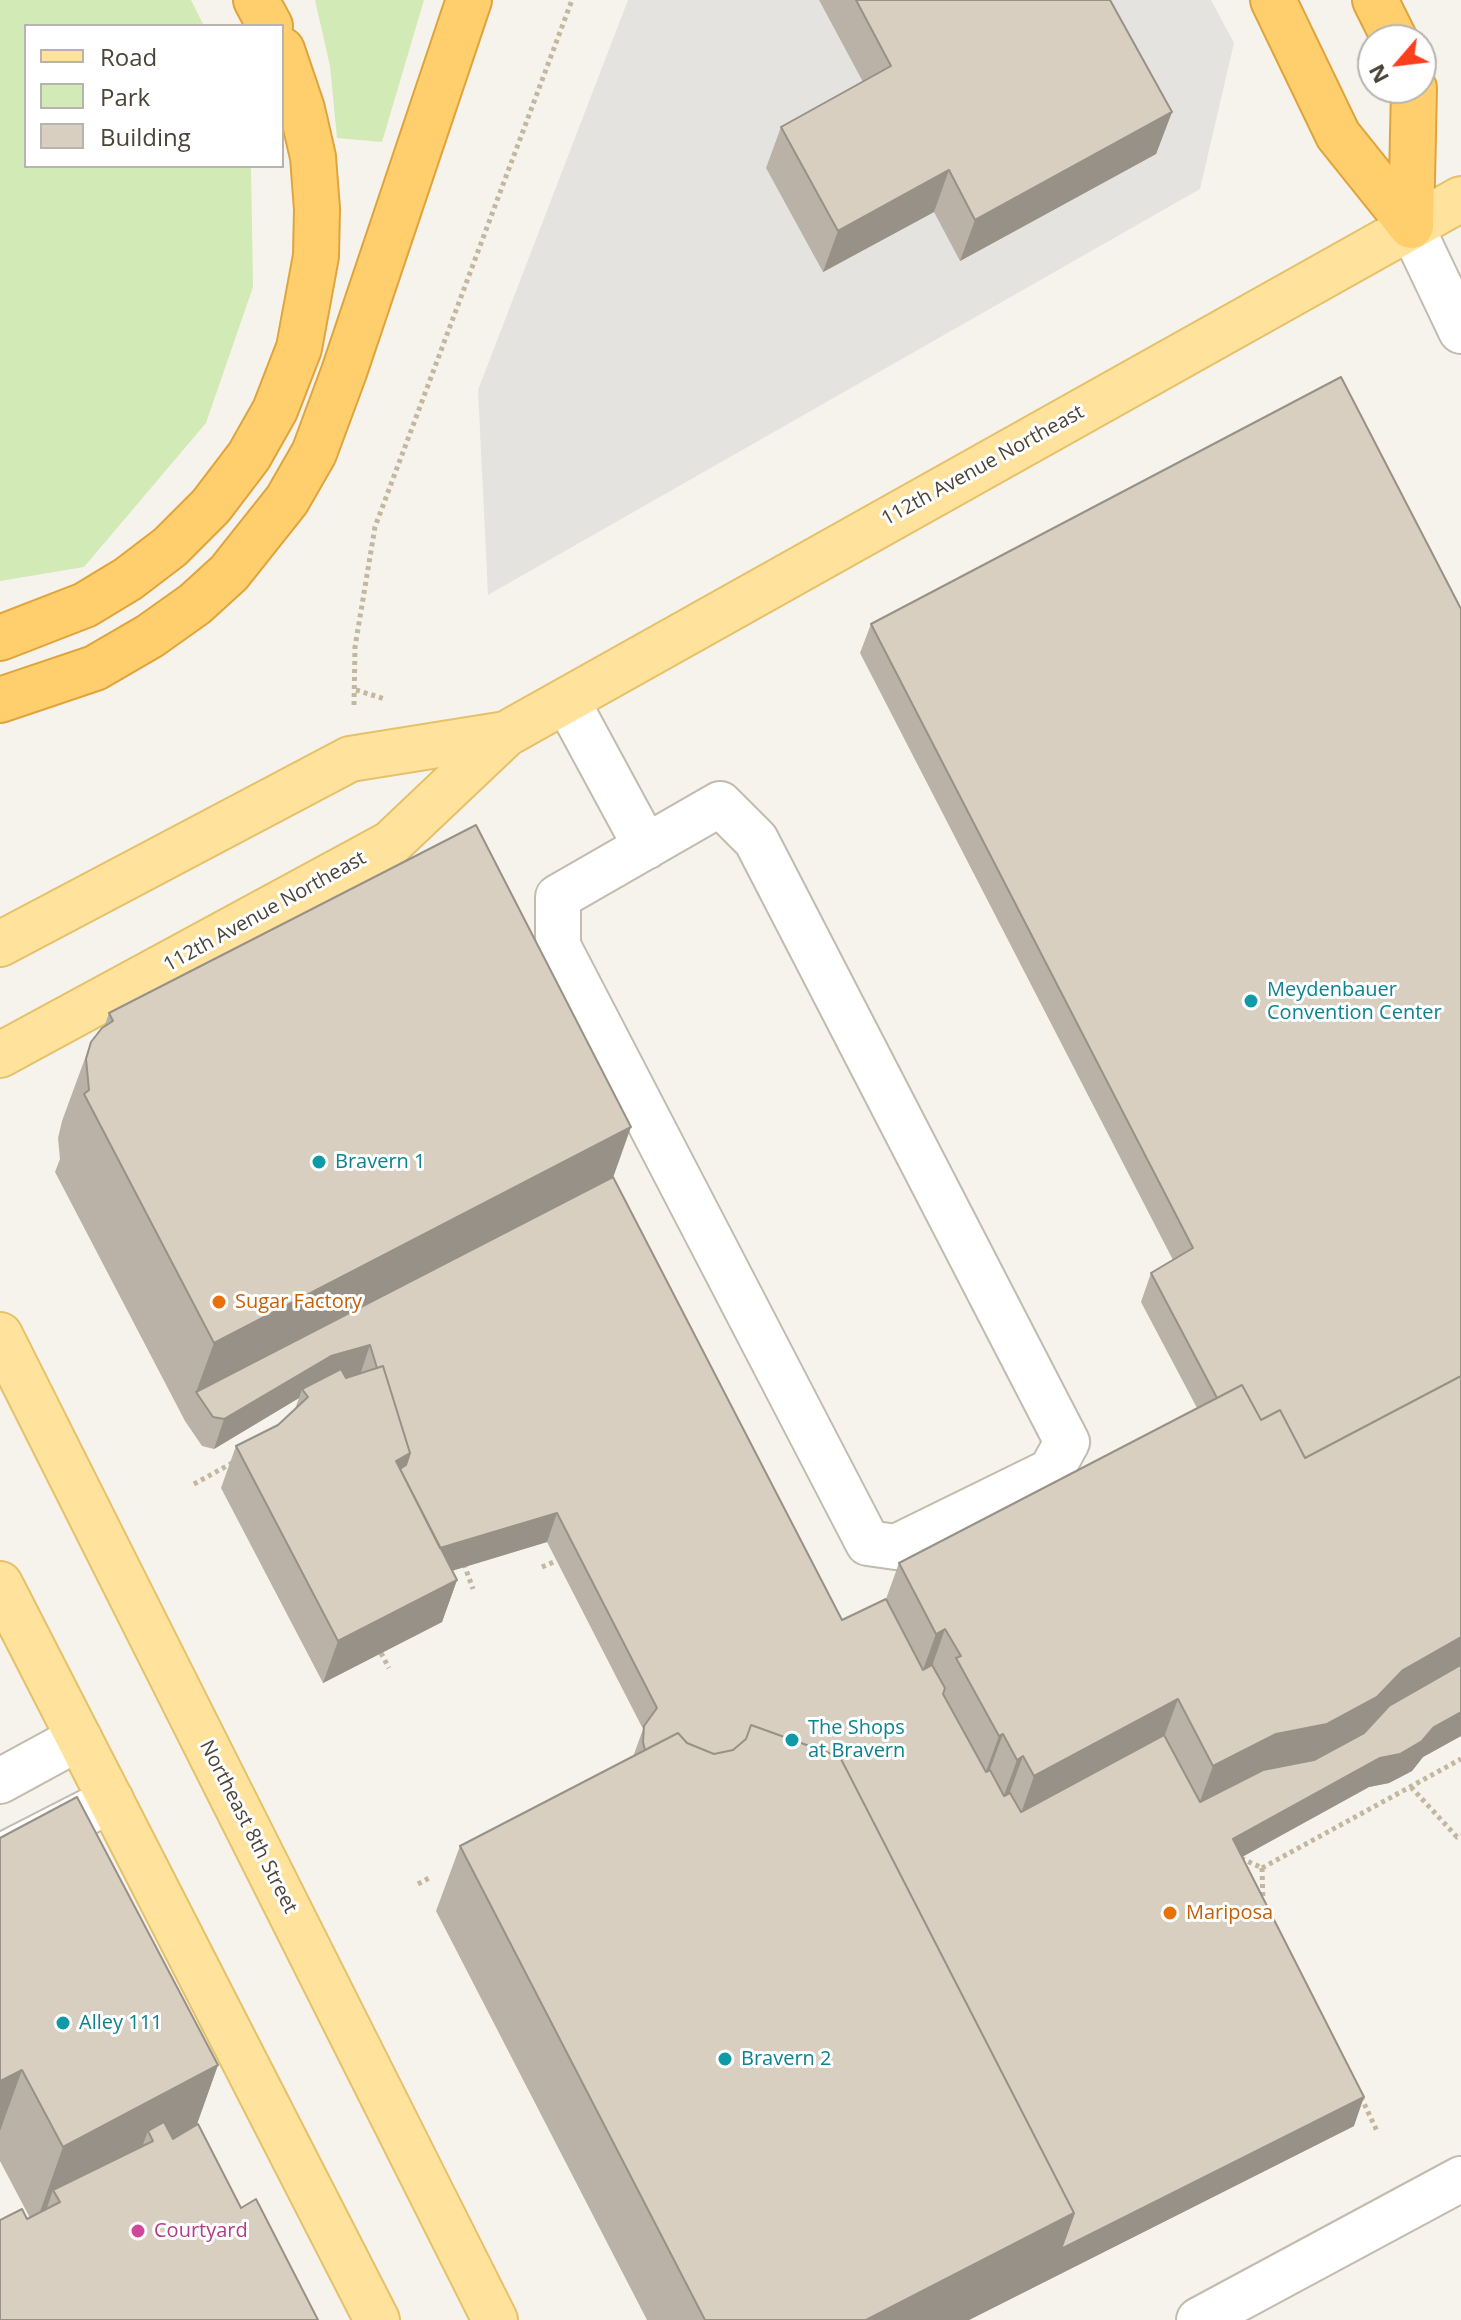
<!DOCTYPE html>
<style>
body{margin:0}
#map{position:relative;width:1461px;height:2320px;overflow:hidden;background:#f6f3ec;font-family:"Open Sans",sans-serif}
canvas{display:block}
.legend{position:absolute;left:24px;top:24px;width:260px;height:144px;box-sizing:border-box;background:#fff;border:2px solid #b7b4b0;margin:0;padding:10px 14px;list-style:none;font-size:24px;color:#4b4439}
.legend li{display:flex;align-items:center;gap:16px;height:40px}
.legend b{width:40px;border:2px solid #b7b4b0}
.north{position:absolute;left:1357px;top:24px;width:80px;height:80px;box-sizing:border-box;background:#fff;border:2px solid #b7b4b0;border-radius:50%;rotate:242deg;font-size:22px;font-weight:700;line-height:32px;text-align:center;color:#4b4439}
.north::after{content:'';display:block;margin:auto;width:28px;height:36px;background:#fc3f1d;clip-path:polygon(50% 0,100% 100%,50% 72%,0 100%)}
</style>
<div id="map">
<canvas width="1461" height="2320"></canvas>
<ul class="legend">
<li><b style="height:10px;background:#ffe39c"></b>Road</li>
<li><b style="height:22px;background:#d2eab5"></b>Park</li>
<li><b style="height:22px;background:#d8cfc1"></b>Building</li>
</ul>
<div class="north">N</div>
</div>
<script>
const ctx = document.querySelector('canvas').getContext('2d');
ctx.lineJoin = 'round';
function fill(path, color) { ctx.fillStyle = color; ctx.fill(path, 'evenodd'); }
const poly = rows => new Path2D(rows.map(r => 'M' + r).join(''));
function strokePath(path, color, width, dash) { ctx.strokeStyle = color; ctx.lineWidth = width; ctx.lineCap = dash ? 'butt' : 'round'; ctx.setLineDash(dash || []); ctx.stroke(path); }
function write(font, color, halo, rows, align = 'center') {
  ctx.font = font + ' "Open Sans",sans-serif'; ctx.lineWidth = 6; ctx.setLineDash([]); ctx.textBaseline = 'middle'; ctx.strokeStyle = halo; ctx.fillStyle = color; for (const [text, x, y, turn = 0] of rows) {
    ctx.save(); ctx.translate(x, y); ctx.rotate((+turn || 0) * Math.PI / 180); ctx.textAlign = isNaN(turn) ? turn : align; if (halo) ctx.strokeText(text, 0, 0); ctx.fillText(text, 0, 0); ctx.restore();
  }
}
const green = poly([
 [0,0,191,0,204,26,26,26,26,166,251,166,253,287,206,423,84,567,0,581],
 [315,0,424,0,382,142,337,138,330,66]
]);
const parking = poly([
 [628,0,1211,0,1234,43,1200,189,488,595,478,390]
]);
const path = poly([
 [356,690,385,699],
 [354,705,355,647,375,527,572,0],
 [194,1484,234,1462],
 [464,1564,473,1589],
 [542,1567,556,1561],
 [381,1653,389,1668],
 [1411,1787,1457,1837,1461,1835],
 [1241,1858,1262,1868],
 [1262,1868,1263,1903],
 [1262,1868,1461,1759],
 [418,1884,431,1877],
 [1361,2097,1377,2131]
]);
const minor = poly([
 [1411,226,1461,331],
 [567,701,646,847],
 [720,804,756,840,1067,1442,1051,1471,896,1547,868,1543,558,946,558,897,720,804],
 [0,1781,79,1738],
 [0,1857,111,1800],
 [1199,2320,1461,2179]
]);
const major = poly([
 [0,944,350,759,506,734],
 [0,1055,391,843,506,734,1461,199],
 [0,1335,495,2320],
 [0,1584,377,2320]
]);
const highway = poly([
 [256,0,270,26],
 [1273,0,1338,135,1411,226],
 [1375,0,1395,40],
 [1411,226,1414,88],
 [0,638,85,605,128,579,170,547,211,506,249,456,275,410,299,348,316,256,317,209,313,157,302,109,282,50],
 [0,700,95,668,150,636,195,604,229,573,287,500,314,453,344,372,469,0]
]);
const wall = poly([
 [819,0,1110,0,1172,112,1156,154,960,261,934,212,823,272,766,168,781,127,863,82],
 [1461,609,1461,1736,1423,1757,1412,1771,1389,1783,1369,1787,1242,1857,1354,2126,969,2320,647,2320,436,1911,460,1846,633,1757,643,1729,547,1542,452,1571,457,1580,442,1622,323,1683,221,1488,236,1446,278,1425,295,1409,299,1398,214,1449,202,1446,185,1421,55,1172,60,1159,58,1138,62,1121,91,1042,104,1027,109,1013,613,1177,842,1620,886,1599,899,1563,1197,1408,1141,1302,1151,1273,1173,1260,860,653,871,624],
 [0,1838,218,2065,196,2126,241,2208,27,2219,30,2218,0,2161]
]);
const shadedWall = poly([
 [1172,112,1156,154,960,261,975,220],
 [949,170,934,212,823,272,838,231],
 [631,1127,603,1206,196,1392,214,1343],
 [370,1345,360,1375,302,1389,299,1398,214,1449,224,1419,331,1356],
 [410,1453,398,1486,396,1461],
 [557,1513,547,1542,421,1580,431,1551],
 [457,1580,442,1622,323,1683,338,1641],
 [945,1629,922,1695,912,1700,936,1634],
 [1461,1637,1461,1661,1449,1695,1189,1831,1213,1766,1403,1670],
 [1178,1699,1154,1764,1011,1842,1034,1776],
 [1461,1712,1461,1736,1423,1757,1412,1771,1389,1783,1369,1787,1222,1868,1233,1839],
 [1003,1734,979,1799,975,1801,999,1736],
 [1023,1756,999,1822,993,1825,1017,1760],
 [218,2065,190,2144,153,2141,148,2131,132,2174,53,2190,42,2222,35,2226,63,2147],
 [22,2070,0,2131,0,2081],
 [1364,2097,1354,2126,969,2320,866,2320,1074,2213]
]);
const building = poly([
 [856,0,1110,0,1172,112,975,220,949,170,838,231,781,127,891,66,856,0],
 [1341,377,1461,609,1461,1376,1305,1458,1280,1410,1261,1420,1242,1385,1217,1398,1151,1273,1193,1248,871,624,1341,377],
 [476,825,631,1127,214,1343,84,1094,89,1090,86,1059,91,1042,102,1028,113,1021,109,1013,476,825],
 [613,1177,842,1620,886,1599,923,1670,932,1665,945,1688,943,1694,986,1772,990,1770,1004,1796,1010,1793,1021,1812,1164,1735,1200,1802,1263,1770,1314,1760,1364,1733,1389,1706,1459,1666,1461,1661,1461,1712,1434,1727,1422,1741,1400,1754,1380,1758,1233,1839,1364,2097,1061,2249,1074,2213,840,1757,751,1725,746,1739,733,1750,714,1754,687,1743,678,1733,645,1750,643,1742,644,1726,657,1708,557,1513,440,1548,400,1469,406,1465,410,1453,383,1366,377,1368,370,1345,331,1356,224,1419,213,1417,196,1392,613,1177],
 [383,1366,410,1453,396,1461,457,1580,338,1641,236,1446,278,1425,308,1397,302,1389,341,1369,346,1378,383,1366],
 [1461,1376,1461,1637,1403,1670,1377,1697,1327,1724,1276,1734,1213,1766,1178,1699,1034,1776,1023,1756,1017,1760,1003,1734,999,1736,956,1658,961,1656,945,1629,936,1634,899,1563,1242,1385,1261,1420,1280,1410,1305,1458,1461,1376],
 [751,1725,840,1757,1074,2213,866,2320,705,2320,460,1846,678,1733,687,1743,714,1754,733,1750,746,1739,751,1725],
 [77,1797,218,2065,63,2147,22,2070,0,2081,0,1838,77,1797],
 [164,2122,173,2139,198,2124,241,2208,256,2199,318,2320,0,2320,0,2220,22,2209,27,2219,60,2202,53,2190,153,2141,148,2131,164,2122]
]);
const markers = [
 [1251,1001,8,"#0f9aa8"],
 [319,1162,8,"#0f9aa8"],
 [219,1302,8,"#e8710a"],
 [792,1740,8,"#0f9aa8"],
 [1170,1913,8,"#e8710a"],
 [63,2023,8,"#0f9aa8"],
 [725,2059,8,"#0f9aa8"],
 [138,2231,8,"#d1479c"]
];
const streetNames = [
 ["112th Avenue Northeast",983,466,-29],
 ["112th Avenue Northeast",265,912,-29],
 ["Northeast 8th Street",248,1827,63]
];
const cultureNames = [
 ["Meydenbauer",1267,990],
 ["Convention Center",1267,1013],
 ["Bravern 1",335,1162],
 ["The Shops",808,1728],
 ["at Bravern",808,1751],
 ["Alley 111",79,2023],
 ["Bravern 2",741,2059]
];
const foodNames = [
 ["Sugar Factory",235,1302],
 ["Mariposa",1186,1913]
];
const hotelNames = [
 ["Courtyard",154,2231]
];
fill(green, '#d2eab5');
fill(parking, '#e5e3e0');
strokePath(minor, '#c2bbae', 48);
strokePath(major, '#e6c16a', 48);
strokePath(highway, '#e0a43c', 48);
strokePath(path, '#c4b79f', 5, [4, 4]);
strokePath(minor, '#fff', 44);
strokePath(major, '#ffe39c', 44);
strokePath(highway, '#ffcf6e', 44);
fill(wall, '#bab2a6');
fill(shadedWall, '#979187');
fill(building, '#d8cfc1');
strokePath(building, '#979187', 2);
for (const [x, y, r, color] of markers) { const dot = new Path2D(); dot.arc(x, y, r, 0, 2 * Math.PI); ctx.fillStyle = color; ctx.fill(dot); strokePath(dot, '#fff', 3); }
write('20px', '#4b4439', '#fff', streetNames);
write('20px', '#0d838f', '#fff', cultureNames, 'left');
write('20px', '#c56008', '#fff', foodNames, 'left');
write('20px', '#b23c85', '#fff', hotelNames, 'left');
</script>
